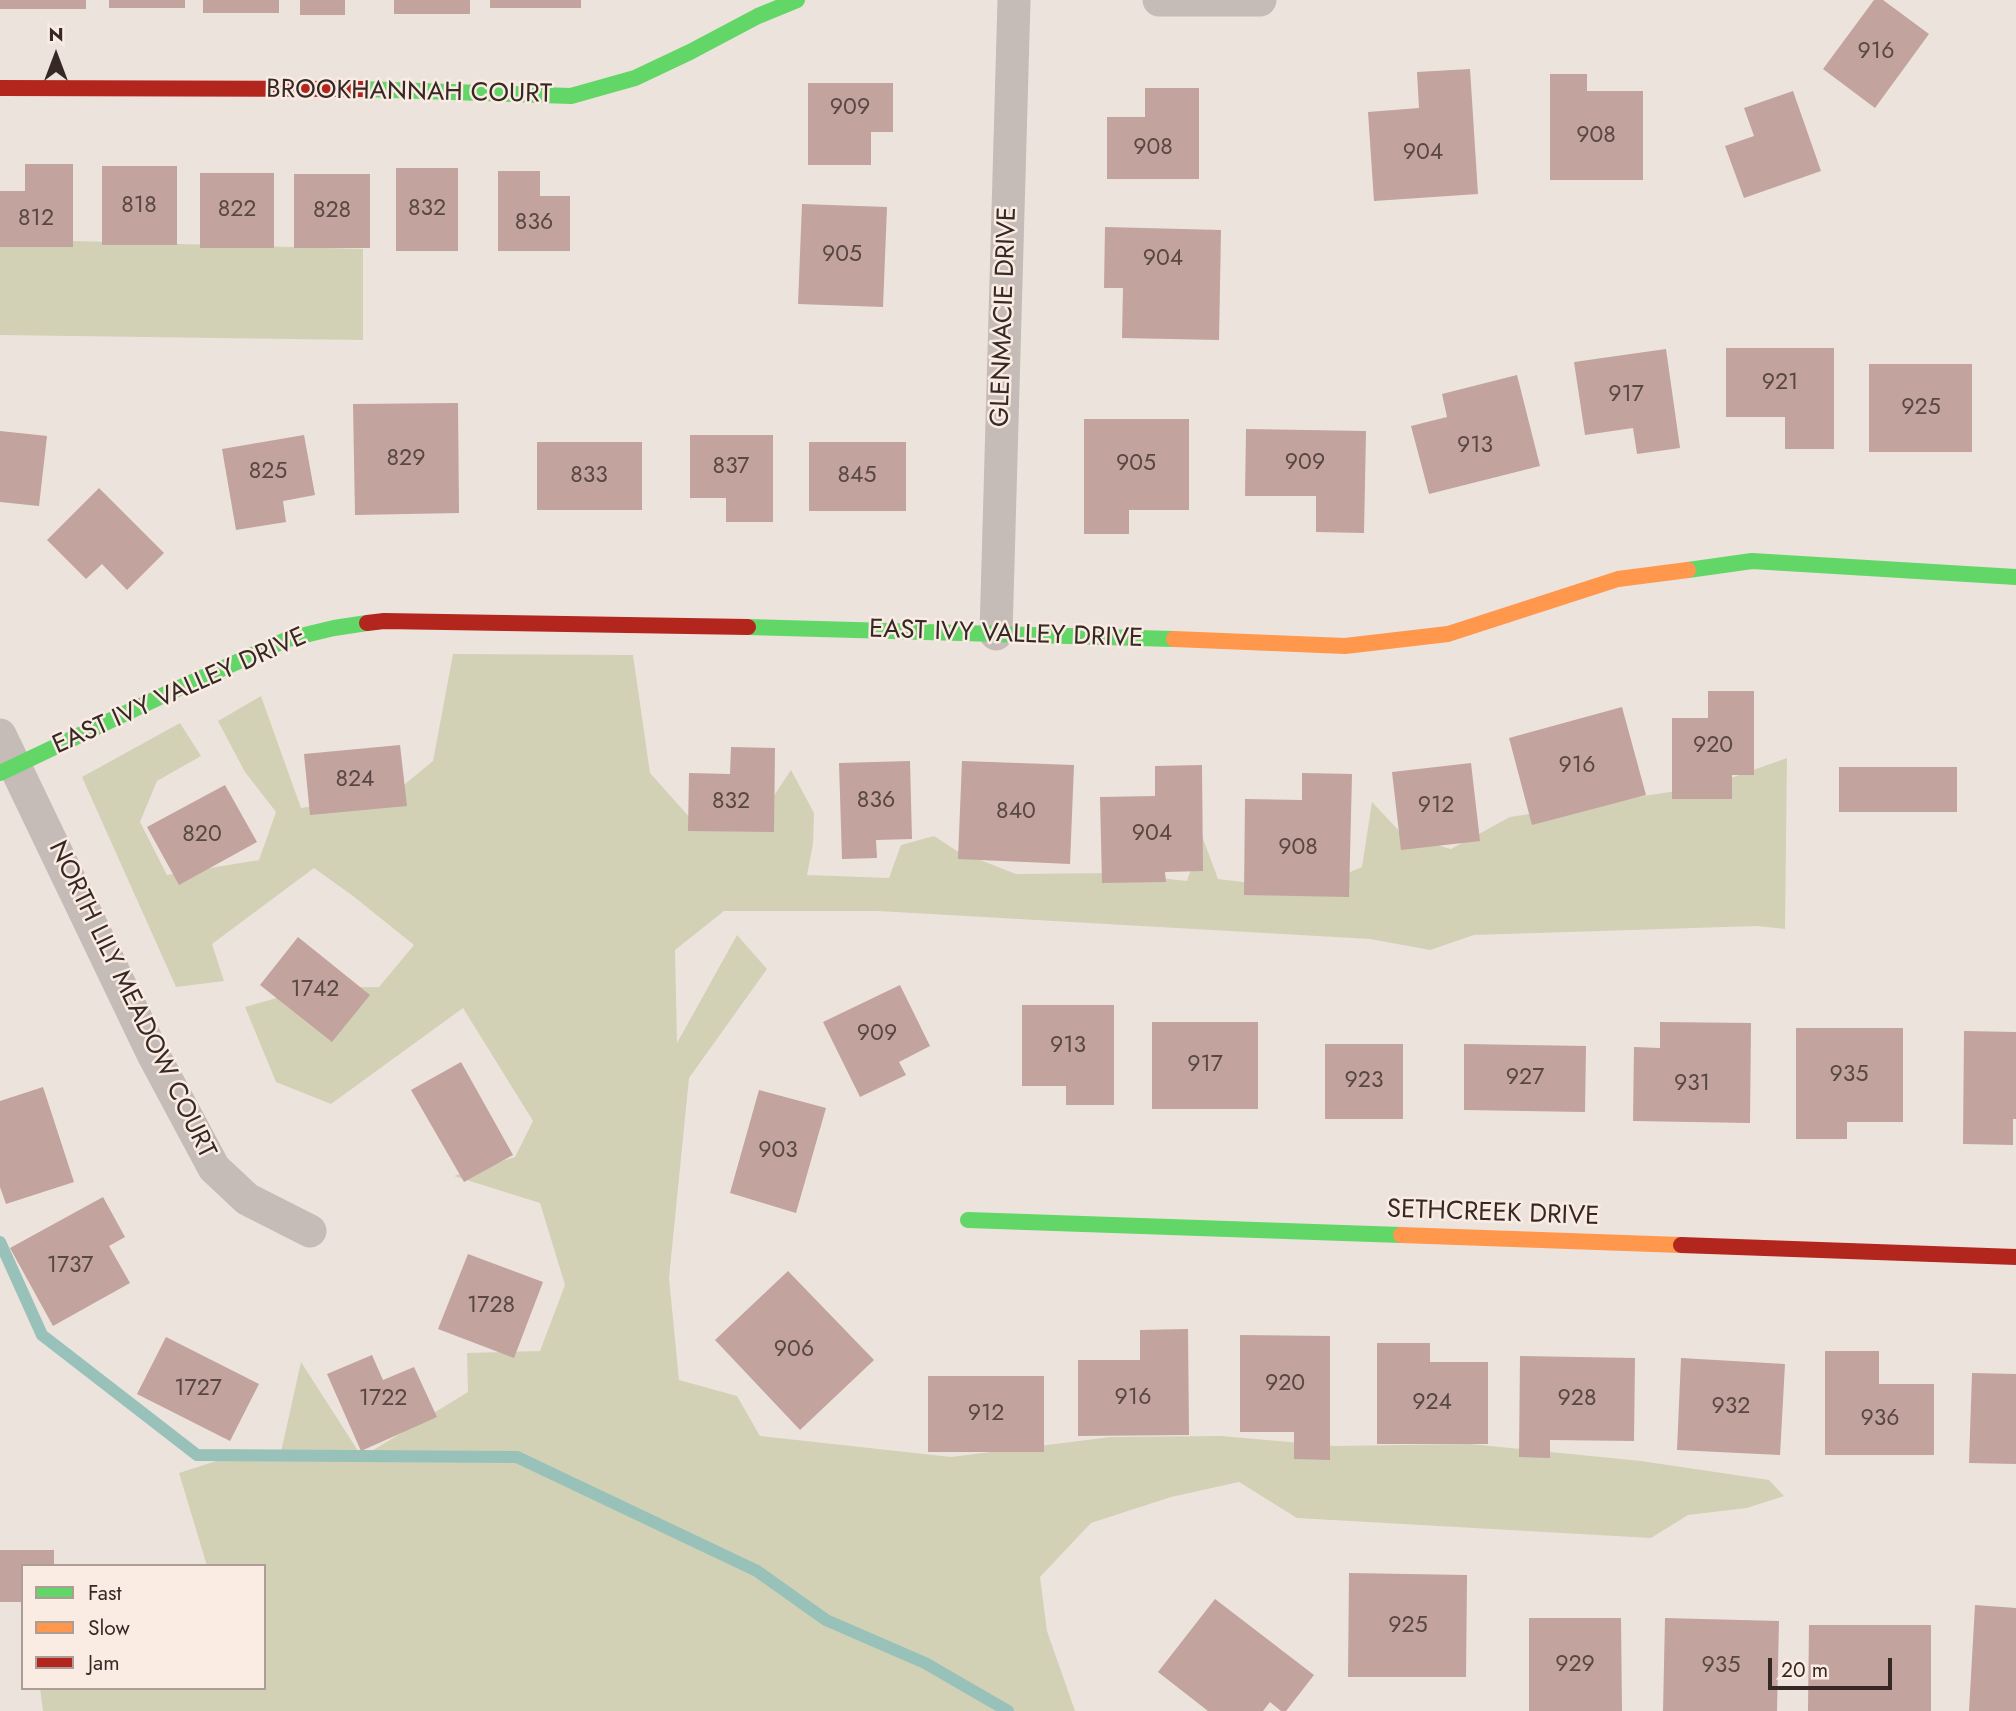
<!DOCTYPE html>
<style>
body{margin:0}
#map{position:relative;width:2016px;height:1711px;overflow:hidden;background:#ede3dd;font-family:Jost,sans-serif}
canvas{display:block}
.legend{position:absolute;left:21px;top:1564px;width:245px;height:126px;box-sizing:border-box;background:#fbece3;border:2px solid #ac9e97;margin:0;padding:9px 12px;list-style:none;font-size:21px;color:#362825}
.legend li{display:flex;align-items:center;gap:14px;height:35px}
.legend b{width:35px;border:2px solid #ac9e97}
.north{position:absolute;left:21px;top:21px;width:70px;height:70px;-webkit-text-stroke:5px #fbece3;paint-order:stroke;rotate:0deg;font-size:19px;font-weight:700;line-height:28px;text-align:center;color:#362825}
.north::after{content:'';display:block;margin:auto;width:24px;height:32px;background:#362825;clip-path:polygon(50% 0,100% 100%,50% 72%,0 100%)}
.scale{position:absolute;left:1768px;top:1658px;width:124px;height:32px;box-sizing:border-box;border:4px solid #362825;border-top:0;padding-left:9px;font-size:21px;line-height:24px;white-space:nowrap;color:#362825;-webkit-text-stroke:5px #fbece3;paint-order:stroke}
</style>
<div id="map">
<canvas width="2016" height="1711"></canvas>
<ul class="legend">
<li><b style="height:9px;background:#63d668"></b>Fast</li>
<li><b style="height:9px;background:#ff974d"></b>Slow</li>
<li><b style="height:9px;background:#b3261e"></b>Jam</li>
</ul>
<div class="north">N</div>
<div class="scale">20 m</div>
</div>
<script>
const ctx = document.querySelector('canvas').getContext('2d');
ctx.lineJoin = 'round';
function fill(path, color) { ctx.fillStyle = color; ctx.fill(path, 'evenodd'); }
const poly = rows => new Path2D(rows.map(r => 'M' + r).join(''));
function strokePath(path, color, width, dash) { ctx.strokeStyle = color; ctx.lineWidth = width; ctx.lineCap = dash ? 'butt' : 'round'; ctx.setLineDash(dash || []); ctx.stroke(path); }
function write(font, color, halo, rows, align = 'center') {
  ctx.font = font + ' Jost,sans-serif'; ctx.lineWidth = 5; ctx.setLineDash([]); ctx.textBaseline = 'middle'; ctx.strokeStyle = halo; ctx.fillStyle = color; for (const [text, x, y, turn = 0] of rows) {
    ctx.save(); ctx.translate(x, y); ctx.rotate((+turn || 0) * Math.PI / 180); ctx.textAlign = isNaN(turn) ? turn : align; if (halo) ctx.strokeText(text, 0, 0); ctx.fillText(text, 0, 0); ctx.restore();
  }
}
const green = poly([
 [0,239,363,249,363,340,0,335],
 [453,654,633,655,650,773,692,820,753,827,791,770,814,813,813,844,807,875,889,878,901,845,934,836,957,851,1016,874,1113,873,1187,881,1202,836,1218,879,1308,890,1362,867,1372,802,1404,836,1451,849,1510,817,1708,786,1787,758,1785,929,1757,926,1474,935,1430,950,1370,939,878,911,724,911,675,950,677,1043,737,935,767,969,689,1078,669,1278,679,1380,737,1396,760,1436,951,1457,1111,1437,1221,1436,1335,1446,1470,1444,1641,1461,1769,1480,1784,1496,1747,1508,1688,1515,1651,1538,1297,1518,1239,1482,1171,1497,1091,1523,1040,1577,1047,1631,1075,1711,43,1711,40,1688,264,1688,264,1566,207,1566,179,1473,229,1457,279,1461,301,1362,362,1457,468,1392,467,1353,540,1351,565,1285,540,1203,454,1176,515,1157,533,1121,463,1008,331,1104,276,1082,245,1007,312,988,379,987,414,945,353,896,314,868,212,944,224,981,176,987,82,777,180,723,201,756,157,781,140,822,167,875,259,860,276,812,245,772,218,721,261,696,301,808,393,794,433,761]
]);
const stream = poly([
 [0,1242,42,1335,197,1455,517,1457,757,1571,826,1620,925,1663,1008,1711]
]);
const building = poly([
 [0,0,86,0,86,9,0,9],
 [109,0,185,0,185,8,109,8],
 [203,0,279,0,279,13,203,13],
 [300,0,345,0,345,15,300,15],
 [394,0,470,0,470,14,394,14],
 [490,0,581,0,581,8,490,8],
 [1874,0,1883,0,1929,34,1875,108,1823,69],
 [1470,69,1478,194,1374,201,1368,112,1419,108,1417,72],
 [1550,74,1587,74,1587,91,1643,91,1643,180,1550,180],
 [808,83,893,83,893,132,871,132,871,165,808,165],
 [1145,88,1199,88,1199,179,1107,179,1107,117,1145,117],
 [1793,91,1821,171,1744,198,1725,146,1754,136,1744,108],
 [25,164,73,164,73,247,0,247,0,191,25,191],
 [102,166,177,166,177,245,102,245],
 [396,168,458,168,458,251,396,251],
 [498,171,540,171,540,196,570,196,570,251,498,251],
 [200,173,274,173,274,248,200,248],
 [294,174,370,174,370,248,294,248],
 [802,204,887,207,883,307,798,304],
 [1105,227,1221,230,1219,340,1122,338,1123,288,1104,288],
 [1726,348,1834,348,1834,449,1785,449,1785,417,1726,417],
 [1666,349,1680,448,1637,454,1633,428,1585,435,1574,362],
 [1869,364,1972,364,1972,452,1869,452],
 [1517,375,1540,466,1429,494,1411,426,1447,417,1442,394],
 [458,403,459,513,355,515,353,404],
 [1084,419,1189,419,1189,510,1129,510,1129,534,1084,534],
 [1246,429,1366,431,1364,533,1316,532,1316,496,1245,496],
 [0,431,47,436,39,506,0,502],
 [304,435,315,495,283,501,286,522,236,530,222,449],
 [690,435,773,435,773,522,726,522,726,498,690,498],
 [537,442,642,442,642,510,537,510],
 [809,442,906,442,906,511,809,511],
 [99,488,164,553,127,590,102,564,86,579,47,540],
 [1708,691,1754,691,1754,775,1732,775,1732,799,1672,799,1672,718,1708,718],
 [1622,707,1646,795,1532,825,1509,738],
 [400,745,407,806,310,815,304,754],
 [731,747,775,748,774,832,688,831,689,773,730,774],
 [910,761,912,839,876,840,877,858,842,859,839,763],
 [962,761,1074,765,1070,864,958,859],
 [1471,763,1480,841,1401,850,1392,772],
 [1202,765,1203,871,1165,872,1166,882,1102,883,1100,797,1155,796,1155,766],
 [1839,767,1957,767,1957,812,1839,812],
 [1302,773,1352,774,1349,897,1244,895,1245,799,1302,800],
 [225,785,257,842,179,885,147,827],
 [298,937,370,995,332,1042,260,985],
 [900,985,930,1046,899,1062,906,1075,860,1097,823,1022],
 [1022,1005,1114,1005,1114,1105,1066,1105,1066,1086,1022,1086],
 [1152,1022,1258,1022,1258,1109,1152,1109],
 [1660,1022,1751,1023,1750,1123,1633,1121,1634,1047,1660,1048],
 [1796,1028,1903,1028,1903,1122,1847,1122,1847,1139,1796,1139],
 [1964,1031,2016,1032,2016,1119,2013,1119,2013,1145,1963,1144],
 [1325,1044,1403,1044,1403,1119,1325,1119],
 [1464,1044,1586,1046,1585,1112,1464,1110],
 [461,1062,513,1155,464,1182,411,1090],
 [43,1087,74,1182,6,1204,0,1187,0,1101],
 [759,1090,826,1108,796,1213,730,1193],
 [103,1197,125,1237,109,1246,130,1283,53,1326,10,1248],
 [468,1254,543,1282,514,1358,438,1329],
 [788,1271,874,1360,800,1430,715,1340],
 [1188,1329,1189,1435,1078,1436,1078,1360,1140,1360,1140,1330],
 [1240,1335,1330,1336,1330,1460,1294,1459,1294,1432,1240,1432],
 [166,1337,259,1384,230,1441,137,1394],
 [1377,1343,1430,1343,1430,1362,1488,1362,1488,1444,1377,1444],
 [1825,1351,1879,1351,1879,1384,1934,1384,1934,1455,1825,1455],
 [372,1355,383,1380,414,1367,437,1417,361,1451,327,1374],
 [1520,1356,1635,1358,1634,1441,1550,1440,1550,1458,1519,1457],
 [1681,1358,1785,1364,1780,1455,1677,1450],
 [1972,1373,2016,1374,2016,1464,1969,1463],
 [928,1376,1044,1376,1044,1452,928,1452],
 [0,1550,54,1550,54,1566,23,1566,23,1602,0,1602],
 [1349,1573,1467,1575,1466,1677,1348,1677],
 [1215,1599,1314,1675,1286,1711,1281,1711,1270,1702,1263,1711,1208,1711,1158,1672],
 [1975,1605,2016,1608,2016,1711,1969,1711],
 [1529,1618,1621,1618,1622,1711,1529,1711],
 [1665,1618,1779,1621,1777,1711,1663,1711],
 [1809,1625,1931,1625,1931,1711,1808,1711]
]);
const street = poly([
 [1159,0,1260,0],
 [996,634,1014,0],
 [0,735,154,1056,214,1168,247,1199,310,1231]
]);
const fast = poly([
 [362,89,571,96,635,78,690,52,758,16,797,0],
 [1688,570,1752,561,2016,577],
 [748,627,1174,639],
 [0,773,168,693,288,639,334,628,367,623],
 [968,1220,1401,1235]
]);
const slow = poly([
 [1174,639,1345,646,1448,634,1618,579,1688,570],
 [1401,1235,1681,1245]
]);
const jam = poly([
 [0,88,362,89],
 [367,623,384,621,748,627],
 [1681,1245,2016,1257]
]);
const numberNames = [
 ["916",1876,52],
 ["909",850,108],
 ["908",1596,136],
 ["908",1153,148],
 ["904",1423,153],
 ["818",139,206],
 ["832",427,209],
 ["822",237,210],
 ["828",332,211],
 ["812",36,219],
 ["836",534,223],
 ["905",842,255],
 ["904",1163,259],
 ["921",1780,383],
 ["917",1626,395],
 ["925",1921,408],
 ["913",1475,446],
 ["829",406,459],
 ["909",1305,463],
 ["905",1136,464],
 ["837",731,467],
 ["825",268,472],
 ["833",589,476],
 ["845",857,476],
 ["920",1713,746],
 ["916",1577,766],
 ["824",355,780],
 ["836",876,801],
 ["832",731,802],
 ["912",1436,806],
 ["840",1016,812],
 ["904",1152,834],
 ["820",202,835],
 ["908",1298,848],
 ["1742",315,990],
 ["909",877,1034],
 ["913",1068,1046],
 ["917",1205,1065],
 ["935",1849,1075],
 ["927",1525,1078],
 ["923",1364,1081],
 ["931",1692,1084],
 ["903",778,1151],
 ["1737",70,1266],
 ["1728",491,1306],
 ["906",794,1350],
 ["920",1285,1384],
 ["1727",198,1389],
 ["916",1133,1398],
 ["1722",383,1399],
 ["928",1577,1399],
 ["924",1432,1403],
 ["932",1731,1407],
 ["912",986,1414],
 ["936",1880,1419],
 ["925",1408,1626],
 ["929",1575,1665],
 ["935",1721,1666]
];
const streetNames = [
 ["BROOKHANNAH COURT",409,93,1],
 ["GLENMACIE DRIVE",1005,317,-88],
 ["EAST IVY VALLEY DRIVE",1006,635,2],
 ["EAST IVY VALLEY DRIVE",180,692,-24],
 ["NORTH LILY MEADOW COURT",131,1000,64],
 ["SETHCREEK DRIVE",1493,1214,2]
];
fill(green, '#d2d1b6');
strokePath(stream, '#98c1ba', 12);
fill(building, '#c2a39d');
strokePath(street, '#c5bbb7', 33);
strokePath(fast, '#63d668', 16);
strokePath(slow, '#ff974d', 16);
strokePath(jam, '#b3261e', 16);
write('23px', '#594743', null, numberNames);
write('26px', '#362825', '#fbece3', streetNames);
</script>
